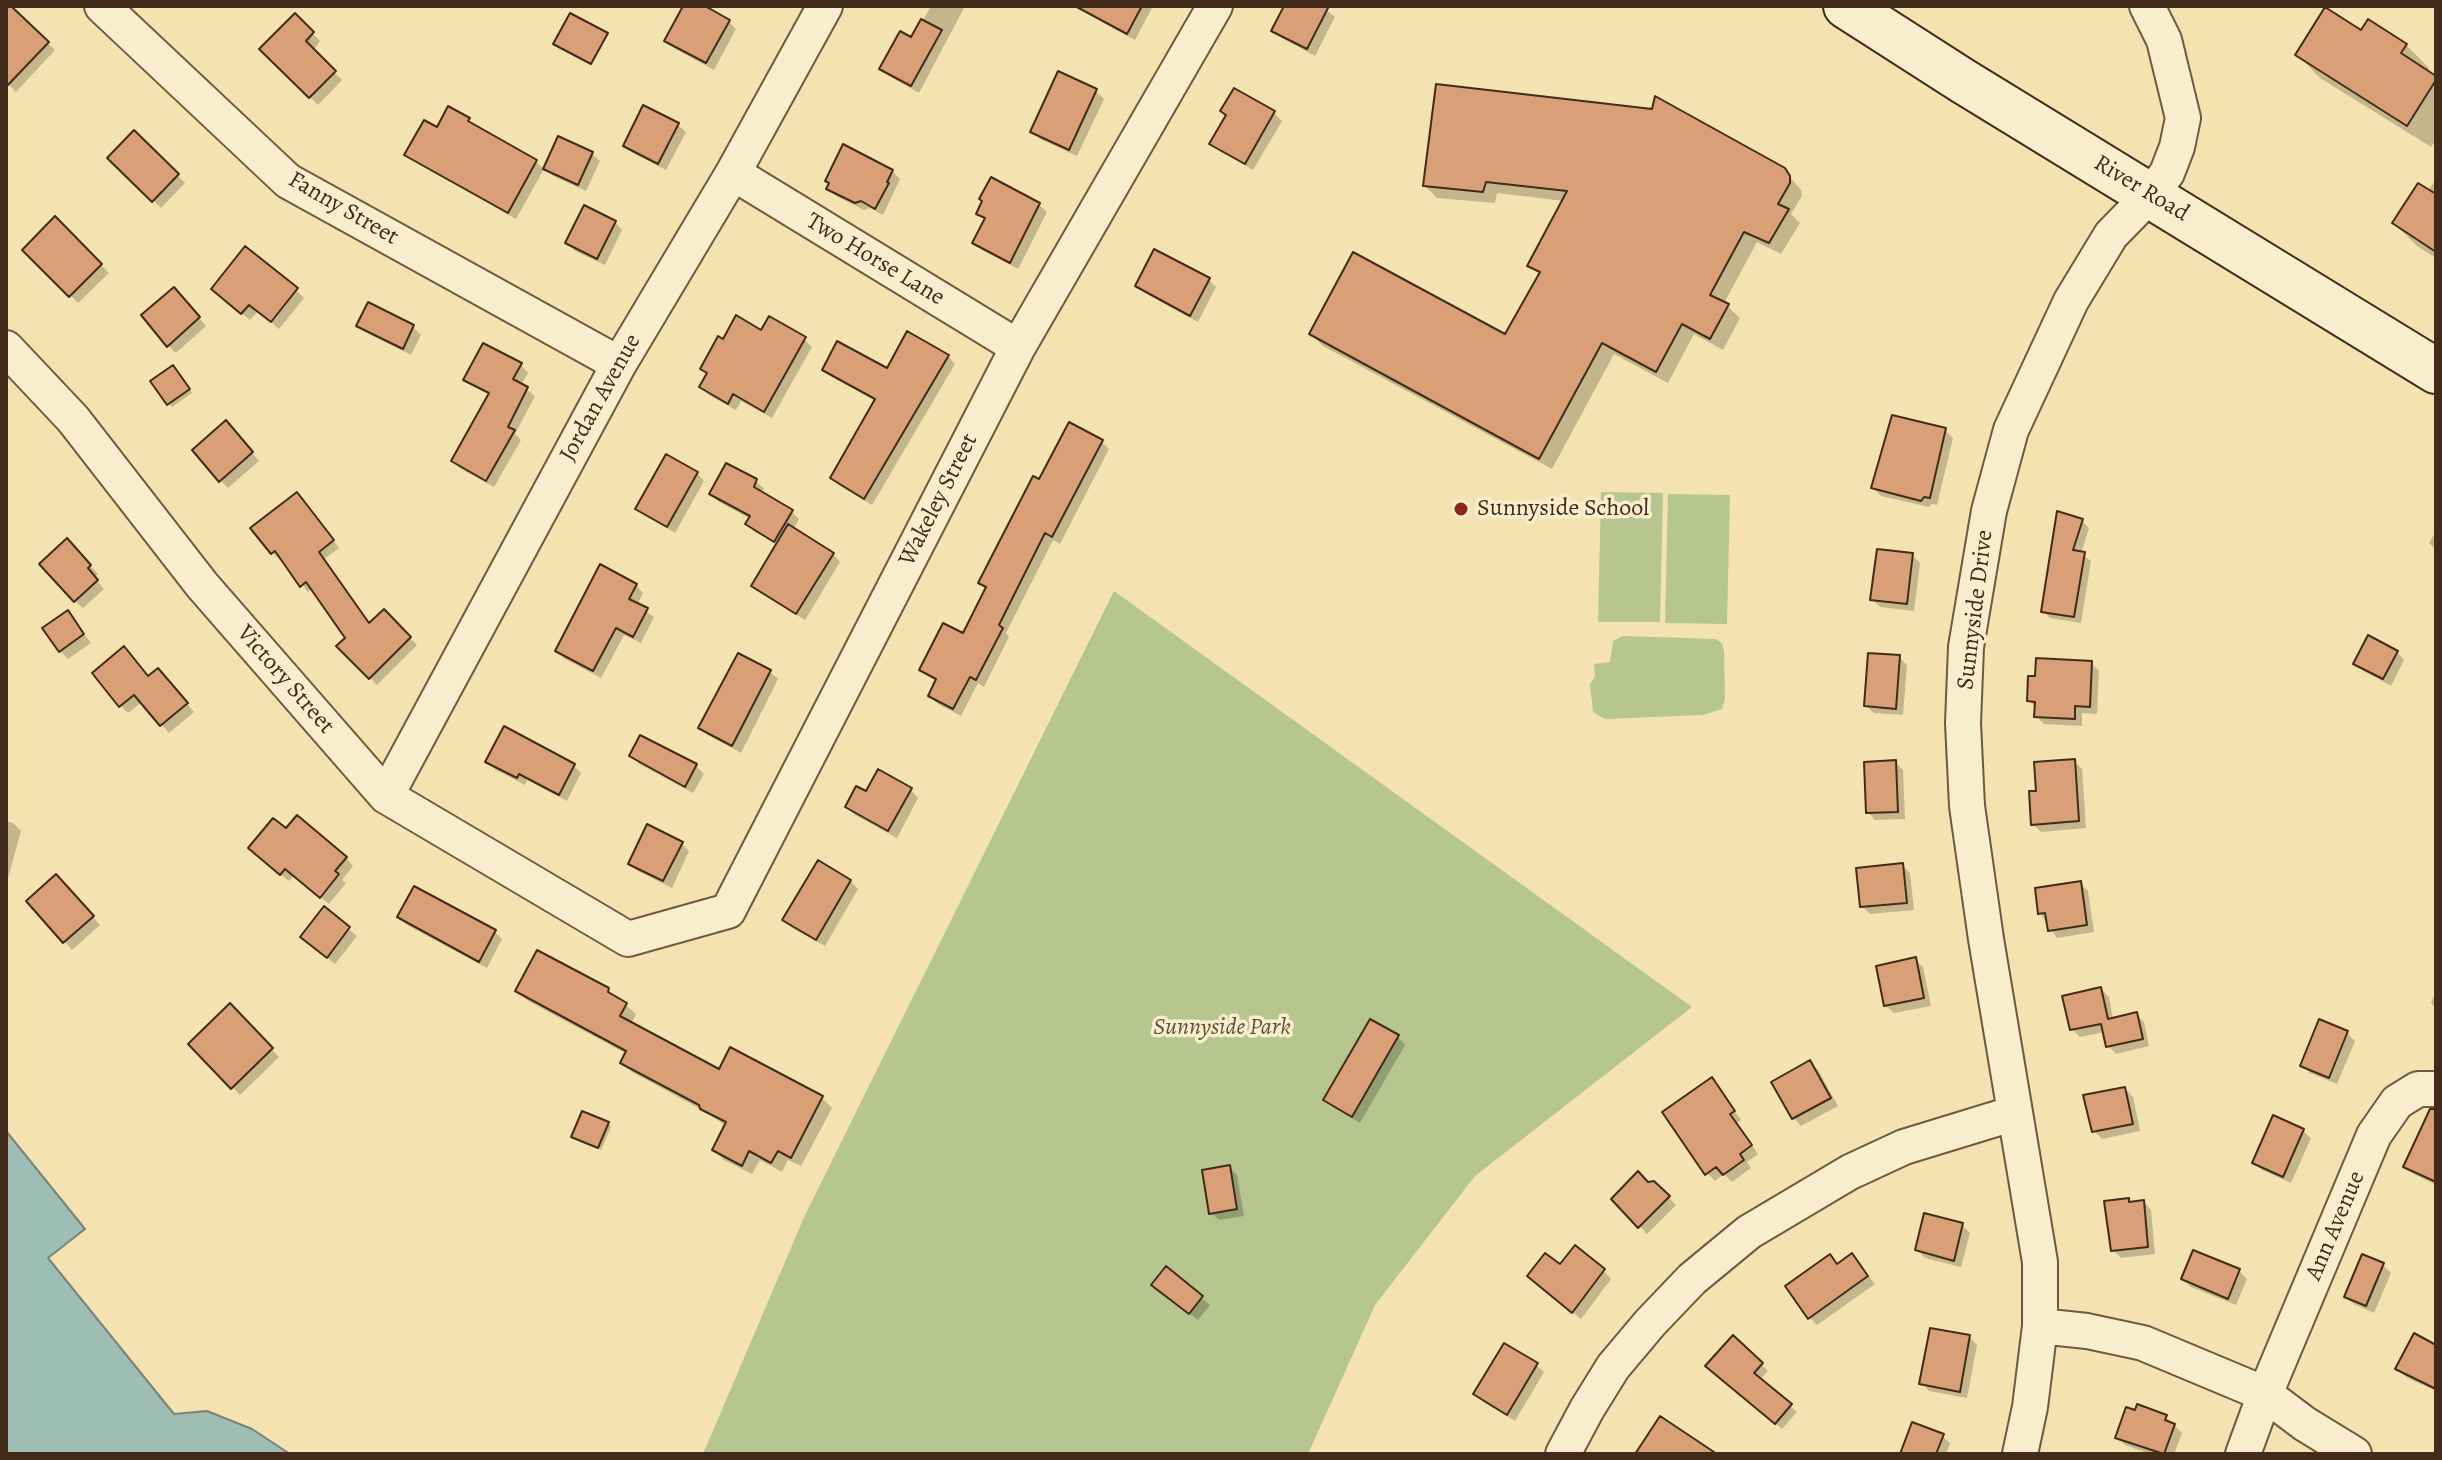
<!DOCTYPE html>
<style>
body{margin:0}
#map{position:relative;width:2442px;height:1460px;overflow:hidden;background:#f4e3b0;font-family:Alegreya,serif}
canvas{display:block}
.frame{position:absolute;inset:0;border:8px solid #432b1b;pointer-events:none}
</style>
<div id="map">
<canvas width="2442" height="1460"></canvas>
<div class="frame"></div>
</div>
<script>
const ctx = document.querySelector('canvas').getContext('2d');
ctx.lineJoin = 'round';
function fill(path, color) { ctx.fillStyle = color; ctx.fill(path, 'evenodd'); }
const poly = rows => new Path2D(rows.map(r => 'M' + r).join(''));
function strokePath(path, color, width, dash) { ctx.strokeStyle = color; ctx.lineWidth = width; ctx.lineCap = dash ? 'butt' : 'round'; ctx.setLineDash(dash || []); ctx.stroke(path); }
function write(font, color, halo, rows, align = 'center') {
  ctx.font = font + ' Alegreya,serif'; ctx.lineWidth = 7; ctx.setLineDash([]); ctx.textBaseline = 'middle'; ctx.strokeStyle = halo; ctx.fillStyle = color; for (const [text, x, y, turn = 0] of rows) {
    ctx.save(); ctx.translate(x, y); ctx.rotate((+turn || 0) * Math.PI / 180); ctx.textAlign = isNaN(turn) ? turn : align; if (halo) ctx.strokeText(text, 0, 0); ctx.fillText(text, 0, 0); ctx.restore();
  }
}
const green = poly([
 [1601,492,1663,493,1660,622,1598,622],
 [1668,494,1730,495,1727,624,1665,623],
 [1114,591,1692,1007,1475,1176,1375,1305,1308,1454,703,1454,805,1215],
 [1623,636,1716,639,1722,643,1724,651,1725,699,1722,709,1703,715,1605,719,1593,712,1590,685,1595,676,1594,664,1610,662,1613,641]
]);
const water = poly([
 [6,1131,85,1229,48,1258,174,1414,207,1411,252,1429,290,1454,6,1454,6,1131]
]);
const shadow = poly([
 [6,6,55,50,16,92,6,82],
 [685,6,701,6,728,21,736,29,714,70,674,48,666,40],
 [931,6,965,6,919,93,889,76,881,68,912,40],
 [1099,6,1153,6,1135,40,1102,22,1094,15],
 [1287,6,1321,6,1335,17,1315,56,1282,38,1274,31],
 [295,15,320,41,313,51,342,80,318,105,262,49],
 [2361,32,2406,45,2429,68,2427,72,2436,78,2436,140,2431,147,2320,78,2297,54],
 [1059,74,1096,91,1104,99,1077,156,1040,139,1033,131],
 [1437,86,1784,170,1801,190,1802,196,1791,214,1800,223,1781,254,1757,242,1724,303,1740,318,1723,350,1694,334,1668,383,1614,354,1552,469,1323,346,1311,334,1506,337,1540,275,1530,265,1564,201,1497,193,1495,203,1437,198,1425,186],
 [1235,90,1274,113,1282,121,1253,170,1220,151,1212,143,1228,116],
 [468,119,476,127,536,162,544,169,516,219,415,162,407,155,438,130],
 [678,125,686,132,666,170,633,153,625,146],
 [134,133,185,183,161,208,110,158],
 [559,139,592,154,600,161,586,191,553,176,546,168],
 [892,171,900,179,883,215,870,208,864,210,836,196,829,188],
 [2436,179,2436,258,2417,246,2394,223,2428,191],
 [1039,205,1047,212,1018,269,982,250,975,242,986,221,978,213],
 [55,219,109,273,78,303,25,250],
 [615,222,622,230,605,265,575,251,567,243],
 [1209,280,1216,287,1198,322,1145,293,1137,286],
 [296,290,304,298,279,329,258,311,250,320,221,297],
 [181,297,206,326,176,353,168,345],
 [369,305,413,327,421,335,411,355,367,333,359,325],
 [762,333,804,339,812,347,772,418,741,401,736,410,709,395,701,387,708,374,702,368,723,342],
 [948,356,955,364,872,505,840,486,832,478,876,401,832,377,824,369,887,370],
 [521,365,528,373,521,385,535,396,515,434,521,440,494,487,461,469,453,461,490,395,474,387,466,379],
 [176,371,192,393,172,407,152,382],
 [1945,430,1953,438,1937,505,1932,504,1929,507,1881,496,1873,488],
 [234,431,259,461,228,488,220,480],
 [1102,442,1109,449,1060,544,1053,540,1006,633,1009,637,984,687,978,683,961,716,938,704,930,696,937,682,921,670,964,636,988,590,980,583,1040,481],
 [726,465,756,481,764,489,761,494,791,511,799,519,793,530,833,554,840,562,805,620,761,593,754,586,778,545,755,532,747,524,751,519,719,502,711,494],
 [697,473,704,481,675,533,646,516,638,508],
 [304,502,339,548,324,559,370,625,384,611,417,645,377,685,339,646,348,638,313,588,308,592,282,558,280,560,273,553,253,529],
 [2082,521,2089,528,2081,554,2091,561,2081,623,2050,618,2043,611],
 [2436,531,2436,550,2429,543],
 [67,541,98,574,94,577,104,589,83,608,75,601],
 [1912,555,1920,563,1914,611,1880,607,1872,599],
 [636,585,643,593,637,605,654,617,641,643,624,635,601,678,565,659,557,651],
 [68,613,91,643,68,659,60,651],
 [2397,652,2404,660,2391,686,2364,671,2356,663],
 [1899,657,1907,665,1903,715,1874,713,1866,706],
 [2091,663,2099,671,2097,714,2082,713,2082,726,2044,724,2036,716,2037,708,2029,701],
 [770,672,778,679,741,753,708,735,700,728],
 [149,678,165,678,194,712,169,733,142,702,128,713,121,706],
 [632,756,696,766,704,774,693,793,639,764],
 [2074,761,2082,769,2086,828,2041,832,2033,824,2039,792],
 [488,762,574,766,581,773,567,801,527,780,525,785,496,770],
 [1895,762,1903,770,1905,819,1875,820,1868,812],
 [911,790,918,798,897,838,855,815,847,807,867,794],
 [6,821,13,823,21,831,6,885],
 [286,831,346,858,353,866,342,880,346,883,329,904,294,875,289,881,258,856],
 [682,844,689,851,672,888,638,871,630,864],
 [1902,865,1910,873,1914,910,1870,914,1862,906],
 [850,881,858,889,825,946,792,928,784,920],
 [2080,883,2088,891,2094,932,2057,938,2040,913],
 [64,884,100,925,72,950,29,902],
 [324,909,357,936,335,964,310,944],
 [399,917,495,932,502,939,487,968,407,925],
 [1915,960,1923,967,1931,1006,1894,1013,1886,1006],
 [2101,989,2109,997,2113,1020,2136,1015,2144,1022,2149,1046,2116,1054,2108,1046,2105,1032,2080,1037,2072,1029],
 [608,990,636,1014,631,1024,720,1072,822,1098,832,1108,801,1166,788,1160,782,1172,760,1160,752,1174,724,1160,714,1150,726,1126,706,1112,632,1072,622,1062,627,1054,528,1001,518,991],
 [2436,991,2436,1009,2431,1003],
 [230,1006,279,1057,240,1095,191,1044],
 [2347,1033,2355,1041,2337,1084,2310,1073,2302,1065],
 [1398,1037,1405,1045,1360,1123,1333,1107,1325,1099],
 [1810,1063,1818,1070,1838,1106,1801,1126,1794,1118],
 [1712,1080,1741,1120,1736,1123,1758,1154,1747,1162,1751,1168,1732,1182,1724,1174,1715,1181,1707,1173],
 [2125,1089,2133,1097,2140,1131,2102,1139,2094,1131],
 [608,1123,611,1127,601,1150,573,1137],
 [2436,1127,2436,1185,2414,1174,2406,1167],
 [2303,1131,2311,1138,2291,1183,2262,1170,2254,1162],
 [1229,1167,1237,1175,1244,1216,1219,1220,1211,1213],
 [1654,1183,1676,1205,1647,1234,1613,1199],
 [2144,1202,2151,1210,2155,1254,2121,1258,2113,1250],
 [1962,1225,1970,1233,1961,1267,1925,1258,1917,1250],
 [1852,1256,1875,1284,1817,1325,1809,1317,1830,1257,1838,1265],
 [2383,1265,2391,1273,2374,1313,2354,1304,2346,1297],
 [1560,1267,1604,1271,1611,1279,1581,1319,1537,1284],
 [1166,1269,1210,1305,1198,1320,1162,1292],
 [2239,1271,2247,1279,2236,1305,2191,1287,2183,1279],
 [1969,1337,1977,1345,1967,1398,1929,1391,1922,1383],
 [1733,1338,1768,1371,1760,1380,1797,1412,1782,1429,1714,1372],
 [2436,1347,2436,1391,2406,1377,2398,1369],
 [1536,1365,1544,1372,1515,1421,1483,1402,1476,1394],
 [2166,1417,2182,1433,2174,1454,2150,1454,2125,1445,2118,1437],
 [1942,1436,1950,1443,1946,1454,1902,1454]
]);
const building = poly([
 [6,6,11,6,49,42,6,87,6,6],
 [683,6,705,6,730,20,706,63,664,41,683,6],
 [1075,6,1142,6,1127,34,1075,6],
 [1284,6,1329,6,1307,49,1271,31,1284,6],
 [2325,7,2361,30,2368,19,2407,44,2401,53,2436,76,2436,80,2407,126,2295,55,2325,7],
 [295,13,314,32,306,41,336,71,309,98,259,49,295,13],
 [570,13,608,33,591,64,553,44,570,13],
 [921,19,942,30,911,86,879,69,900,31,911,37,921,19],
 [1058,71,1097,89,1069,150,1030,132,1058,71],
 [1436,84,1652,109,1655,96,1785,168,1790,176,1790,183,1778,204,1789,209,1769,243,1744,232,1710,295,1729,304,1710,339,1682,324,1656,372,1602,343,1539,459,1309,334,1353,252,1505,334,1540,272,1527,266,1567,191,1486,182,1483,192,1423,186,1436,84],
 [1234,88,1275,111,1245,164,1209,144,1226,115,1220,111,1234,88],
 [643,105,679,123,658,164,623,146,643,105],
 [448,106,470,118,468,121,537,160,508,213,404,155,424,120,437,127,448,106],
 [134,130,179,174,152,202,107,158,134,130],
 [558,136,593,152,578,185,543,169,558,136],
 [843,144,893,170,887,182,889,183,875,209,861,201,855,203,826,189,829,183,825,181,843,144],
 [991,177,1040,203,1010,263,972,243,985,218,976,214,982,201,979,199,991,177],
 [2418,183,2436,194,2436,252,2392,223,2418,183],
 [584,205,616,221,597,259,565,243,584,205],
 [55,216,102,264,69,297,22,250,55,216],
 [245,246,298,288,271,322,249,305,241,314,211,289,245,246],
 [1154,249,1210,278,1190,316,1135,286,1154,249],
 [174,287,200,317,167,347,141,315,174,287],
 [368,302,414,325,403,349,356,326,368,302],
 [736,315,761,330,769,316,806,337,764,412,733,394,728,404,699,387,707,373,700,369,718,336,723,339,736,315],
 [907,331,949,355,864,499,830,478,875,399,822,370,837,341,887,368,907,331],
 [483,343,522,363,513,379,528,387,508,427,515,430,486,481,451,461,489,393,463,380,483,343],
 [173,365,190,389,167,405,150,381,173,365],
 [1892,415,1946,428,1930,498,1924,497,1921,501,1871,488,1892,415],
 [226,420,253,452,219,482,192,450,226,420],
 [1069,422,1103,440,1052,537,1045,533,999,625,1003,628,976,680,970,677,953,709,928,696,936,679,919,670,943,623,963,633,986,587,978,583,1033,476,1039,479,1069,422],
 [666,454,698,472,667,527,635,509,666,454],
 [726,463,757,479,754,487,793,510,774,542,745,524,750,516,709,494,726,463],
 [297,492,334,540,319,552,369,623,384,609,411,637,369,679,336,646,345,638,306,582,300,587,275,551,271,554,250,528,297,492],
 [2057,511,2083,519,2073,550,2085,552,2074,617,2041,612,2057,511],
 [788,524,834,553,796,614,751,586,788,524],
 [67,538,91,565,88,568,98,580,74,602,39,564,67,538],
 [1877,549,1913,553,1907,604,1870,600,1877,549],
 [600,564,637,584,629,599,648,608,633,637,616,628,593,671,555,651,600,564],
 [68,610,84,634,59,652,42,628,68,610],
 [2368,635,2398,651,2383,679,2353,664,2368,635],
 [124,646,148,676,158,668,188,703,160,726,134,695,119,707,92,673,124,646],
 [738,653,771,670,732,746,698,728,738,653],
 [1868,653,1900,655,1896,709,1864,706,1868,653],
 [2036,658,2092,661,2090,707,2075,706,2075,719,2034,717,2035,702,2027,701,2028,676,2035,676,2036,658],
 [504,726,575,764,559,795,519,774,517,778,485,762,504,726],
 [640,735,697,764,685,787,629,756,640,735],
 [2075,759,2079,821,2031,825,2029,791,2036,791,2034,762,2075,759],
 [1896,760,1898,812,1866,813,1864,762,1896,760],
 [878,769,912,788,888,831,845,807,856,786,866,791,878,769],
 [297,815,347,857,335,871,339,874,320,898,285,869,280,875,248,848,273,818,286,828,297,815],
 [647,824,683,842,663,881,628,864,647,824],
 [818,860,851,880,816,940,782,920,818,860],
 [1903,863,1907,903,1860,907,1856,868,1903,863],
 [56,874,94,916,63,943,26,901,56,874],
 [2081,881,2087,925,2048,931,2045,913,2038,914,2035,888,2081,881],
 [414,886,496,930,479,962,397,917,414,886],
 [324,906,350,927,327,958,300,937,324,906],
 [537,950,609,988,608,992,627,1003,620,1016,719,1069,730,1047,823,1096,791,1158,778,1151,771,1163,749,1151,742,1166,712,1150,726,1122,700,1109,699,1105,620,1063,626,1051,515,991,537,950],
 [1916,957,1924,998,1884,1006,1876,966,1916,957],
 [2101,987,2108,1019,2137,1012,2143,1039,2106,1047,2101,1024,2070,1030,2062,996,2101,987],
 [230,1003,273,1048,231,1089,188,1044,230,1003],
 [1370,1019,1399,1035,1352,1117,1323,1100,1370,1019],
 [2319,1019,2348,1031,2329,1078,2300,1066,2319,1019],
 [1810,1060,1831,1098,1792,1119,1771,1082,1810,1060],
 [1712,1077,1735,1111,1730,1114,1752,1145,1740,1154,1744,1160,1723,1175,1716,1167,1705,1175,1662,1112,1712,1077],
 [2125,1087,2133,1124,2092,1132,2083,1095,2125,1087],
 [2430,1109,2436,1109,2436,1182,2403,1167,2430,1109],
 [582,1111,609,1122,598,1148,571,1137,582,1111],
 [2273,1115,2304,1129,2283,1177,2252,1163,2273,1115],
 [1230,1165,1237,1209,1209,1214,1202,1170,1230,1165],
 [1638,1171,1648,1182,1654,1181,1670,1196,1638,1228,1611,1199,1638,1171],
 [2129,1198,2129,1202,2144,1200,2148,1247,2111,1251,2104,1201,2129,1198],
 [1924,1213,1963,1223,1954,1261,1915,1250,1924,1213],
 [1575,1245,1605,1269,1572,1313,1527,1276,1545,1253,1560,1264,1575,1245],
 [2193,1250,2240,1269,2228,1299,2181,1279,2193,1250],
 [1852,1253,1868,1276,1808,1319,1785,1286,1830,1254,1837,1264,1852,1253],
 [2362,1254,2384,1263,2366,1306,2344,1297,2362,1254],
 [1166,1266,1203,1296,1189,1314,1151,1285,1166,1266],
 [1930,1328,1970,1335,1960,1392,1919,1384,1930,1328],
 [2414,1333,2436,1345,2436,1389,2395,1369,2414,1333],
 [1733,1335,1763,1363,1754,1373,1792,1404,1775,1424,1705,1366,1733,1335],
 [1504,1343,1538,1363,1507,1415,1473,1394,1504,1343],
 [2137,1404,2167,1415,2165,1420,2175,1424,2164,1454,2115,1438,2126,1407,2135,1410,2137,1404],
 [1660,1416,1717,1454,1635,1454,1660,1416],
 [1912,1422,1944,1434,1936,1454,1900,1454,1912,1422]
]);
const street = poly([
 [102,6,288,181,619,364],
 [733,173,1018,347],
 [6,348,73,419,202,585,386,796,628,939,728,911,1018,347,1215,6],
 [386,796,619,364,733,173,825,6],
 [2040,1326,2087,1331,2143,1343,2265,1394,2305,1424,2354,1454],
 [1563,1454,1587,1409,1613,1367,1650,1323,1692,1279,1749,1232,1850,1172,1904,1147,2015,1113],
 [2020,1454,2030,1407,2040,1326,2040,1262,1986,939,1967,806,1963,723,1966,647,1989,511,2011,430,2071,301,2111,235,2151,194,2167,173,2177,147,2183,118,2164,40,2147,6],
 [2243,1454,2265,1394,2374,1135,2397,1102,2418,1089,2436,1089]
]);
const secondary = poly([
 [1846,6,1963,81,2436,371]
]);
const markers = [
 [1461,509,8,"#8f2418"]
];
const streetNames = [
 ["River Road",2141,189,31],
 ["Fanny Street",343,209,30],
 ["Two Horse Lane",875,260,31],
 ["Jordan Avenue",601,398,-61],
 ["Wakeley Street",939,500,-63],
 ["Sunnyside Drive",1976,610,-83],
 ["Victory Street",285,680,49],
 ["Ann Avenue",2336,1226,-67]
];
const poiNames = [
 ["Sunnyside School",1477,509]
];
const parkNames = [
 ["Sunnyside Park",1222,1028]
];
fill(green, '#b7c58e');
fill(water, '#9ebdb4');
strokePath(water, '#7a8377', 2);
fill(shadow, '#0003');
fill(building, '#d9a078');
strokePath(building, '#432b1b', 2);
strokePath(street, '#6f5940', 38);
strokePath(secondary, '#432b1b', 48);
strokePath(street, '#f8edcc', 34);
strokePath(secondary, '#f8edcc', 44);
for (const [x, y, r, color] of markers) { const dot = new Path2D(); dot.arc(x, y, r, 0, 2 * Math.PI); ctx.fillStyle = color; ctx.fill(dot); strokePath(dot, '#f8edcc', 3); }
write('24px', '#432b1b', '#f8edcc', streetNames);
write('24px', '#432b1b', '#f8edcc', poiNames, 'left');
write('italic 24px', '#605238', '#f8edcc', parkNames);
</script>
